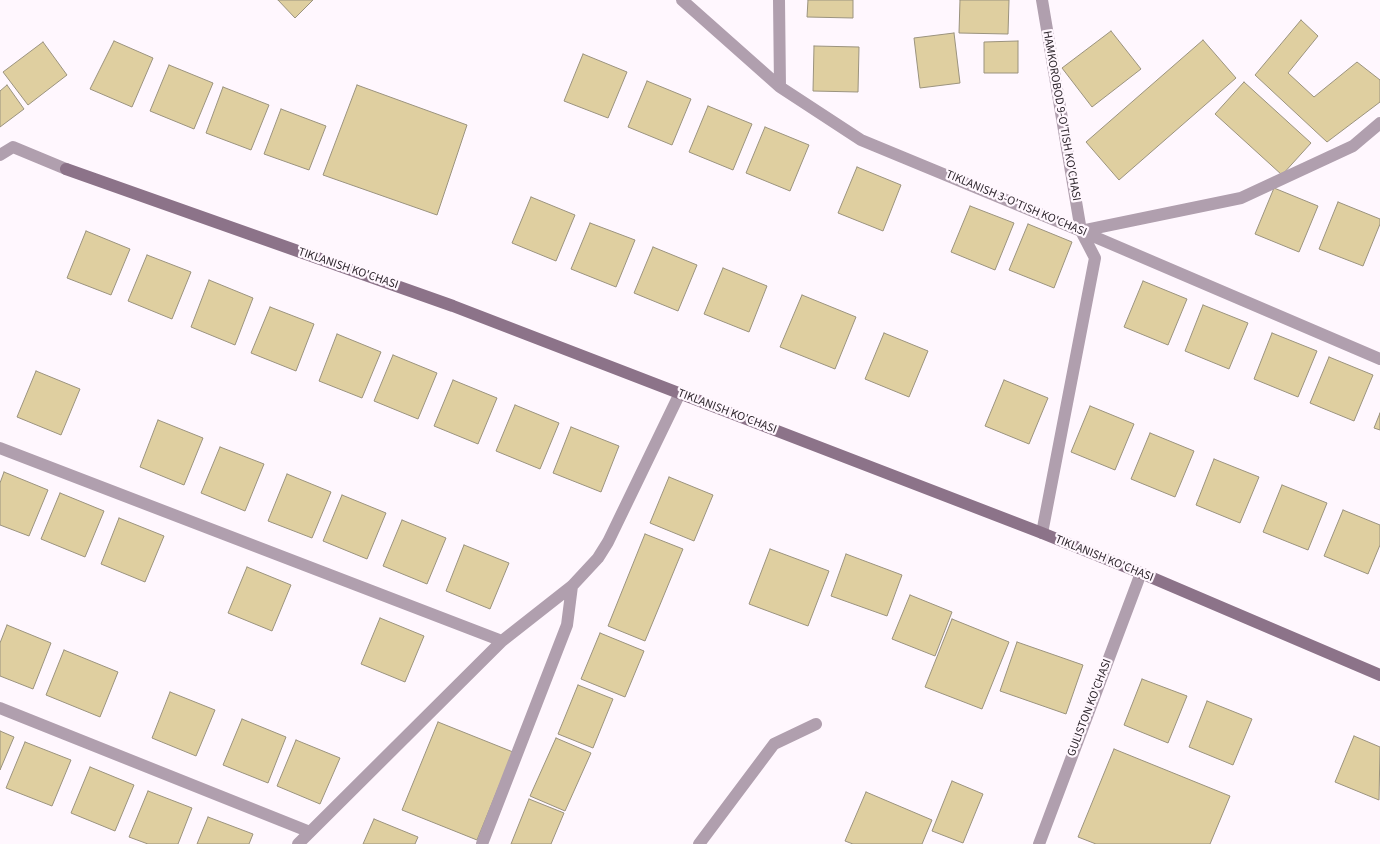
<!DOCTYPE html>
<style>
body{margin:0}
canvas{display:block;background:#fff7fe}
</style>
<canvas width="1380" height="844"></canvas>
<script>
const ctx = document.querySelector('canvas').getContext('2d');
ctx.lineJoin = 'round';
function fill(path, color) { ctx.fillStyle = color; ctx.fill(path, 'evenodd'); }
const poly = rows => new Path2D(rows.map(r => 'M' + r).join(''));
function strokePath(path, color, width, dash) { ctx.strokeStyle = color; ctx.lineWidth = width; ctx.lineCap = dash ? 'butt' : 'round'; ctx.setLineDash(dash || []); ctx.stroke(path); }
function write(font, color, halo, rows, align = 'center') {
  ctx.font = font + ' "Source Sans 3",sans-serif'; ctx.lineWidth = 4.5; ctx.setLineDash([]); ctx.textBaseline = 'middle'; ctx.strokeStyle = halo; ctx.fillStyle = color; for (const [text, x, y, turn = 0] of rows) {
    ctx.save(); ctx.translate(x, y); ctx.rotate((+turn || 0) * Math.PI / 180); ctx.textAlign = isNaN(turn) ? turn : align; if (halo) ctx.strokeText(text, 0, 0); ctx.fillText(text, 0, 0); ctx.restore();
  }
}
const building = poly([
 [278,0,313,0,295,18,278,0],
 [808,0,853,0,853,18,807,17,808,0],
 [960,0,1009,0,1008,34,959,33,960,0],
 [1301,20,1318,36,1288,73,1314,97,1357,62,1380,80,1380,102,1327,142,1255,75,1301,20],
 [1111,31,1141,69,1092,107,1062,68,1111,31],
 [954,33,960,83,920,88,914,38,954,33],
 [1203,40,1236,78,1119,180,1086,142,1203,40],
 [114,41,153,58,132,107,90,89,114,41],
 [1018,41,1018,73,984,73,984,42,1018,41],
 [43,42,67,75,28,105,3,72,43,42],
 [814,46,859,47,858,92,813,91,814,46],
 [583,54,627,72,608,118,564,101,583,54],
 [169,65,213,83,194,129,150,111,169,65],
 [647,81,691,99,672,145,628,127,647,81],
 [1244,82,1311,143,1282,175,1215,114,1244,82],
 [7,85,24,109,0,127,0,91,7,85],
 [357,85,467,125,437,215,323,175,357,85],
 [223,87,269,105,251,150,206,133,223,87],
 [708,106,752,124,733,170,689,152,708,106],
 [281,109,326,126,309,170,264,154,281,109],
 [765,127,809,145,790,191,746,173,765,127],
 [857,167,901,185,883,231,838,213,857,167],
 [1274,188,1318,206,1299,252,1255,234,1274,188],
 [531,197,575,215,556,261,512,243,531,197],
 [1338,202,1380,219,1380,224,1363,266,1319,249,1338,202],
 [970,206,1014,223,995,270,951,252,970,206],
 [590,223,635,240,616,287,571,269,590,223],
 [1028,224,1072,242,1054,288,1009,270,1028,224],
 [86,231,130,249,111,295,67,278,86,231],
 [653,247,697,265,678,311,634,293,653,247],
 [147,255,191,272,172,319,128,301,147,255],
 [723,268,767,286,749,332,704,314,723,268],
 [209,280,253,298,235,345,191,327,209,280],
 [1143,281,1187,299,1168,345,1124,327,1143,281],
 [802,295,856,317,835,369,780,347,802,295],
 [1203,305,1248,323,1229,369,1185,351,1203,305],
 [270,307,314,324,296,371,251,353,270,307],
 [884,333,928,351,909,397,865,379,884,333],
 [1272,333,1317,351,1298,397,1254,379,1272,333],
 [337,334,381,352,362,398,319,381,337,334],
 [393,355,437,373,418,419,374,401,393,355],
 [1329,357,1373,375,1354,421,1310,403,1329,357],
 [36,371,80,389,61,435,17,417,36,371],
 [453,380,497,398,478,444,434,426,453,380],
 [1004,380,1048,398,1029,444,985,426,1004,380],
 [515,405,559,423,540,469,496,451,515,405],
 [1090,406,1134,424,1115,470,1071,452,1090,406],
 [1380,413,1380,430,1374,428,1380,413],
 [158,420,203,438,184,485,140,467,158,420],
 [571,427,619,446,601,492,553,473,571,427],
 [1150,433,1194,451,1175,497,1131,479,1150,433],
 [220,447,264,464,245,511,201,493,220,447],
 [1214,459,1259,477,1240,523,1196,505,1214,459],
 [4,472,48,490,29,536,0,525,0,483,4,472],
 [287,474,331,492,312,538,268,521,287,474],
 [669,477,713,495,694,541,650,523,669,477],
 [1282,485,1327,503,1308,550,1263,532,1282,485],
 [60,493,104,511,85,557,41,539,60,493],
 [342,495,386,513,367,559,323,541,342,495],
 [1343,510,1380,525,1380,545,1368,574,1324,556,1343,510],
 [119,518,164,536,145,582,101,564,119,518],
 [402,520,446,538,427,584,383,566,402,520],
 [645,534,683,549,645,641,608,626,645,534],
 [464,545,509,563,490,609,446,591,464,545],
 [770,549,829,571,808,626,749,604,770,549],
 [846,554,902,575,887,616,831,596,846,554],
 [247,567,291,585,272,631,228,613,247,567],
 [910,595,952,612,935,656,892,639,910,595],
 [380,618,424,636,405,682,361,664,380,618],
 [952,619,1009,642,982,709,925,687,952,619],
 [7,625,51,643,33,689,0,676,0,643,7,625],
 [600,633,644,651,625,697,581,679,600,633],
 [1017,642,1083,665,1066,714,1000,691,1017,642],
 [64,650,118,672,100,717,46,695,64,650],
 [1142,679,1187,696,1168,743,1124,725,1142,679],
 [578,685,613,699,593,748,558,734,578,685],
 [170,692,215,710,196,756,152,738,170,692],
 [1207,701,1252,719,1233,765,1189,747,1207,701],
 [242,719,286,737,268,783,223,765,242,719],
 [438,722,513,752,477,840,402,810,438,722],
 [0,731,14,737,0,770,0,731],
 [1354,736,1380,747,1379,800,1335,782,1354,736],
 [556,738,591,753,565,811,530,796,556,738],
 [296,740,340,758,320,804,277,786,296,740],
 [25,742,71,760,52,806,6,788,25,742],
 [1114,749,1230,796,1210,844,1096,844,1078,837,1114,749],
 [90,767,134,785,115,831,71,813,90,767],
 [952,781,983,794,963,843,932,831,952,781],
 [148,791,192,808,178,844,148,844,129,837,148,791],
 [866,792,932,820,922,844,853,844,845,841,866,792],
 [529,799,564,813,551,844,511,844,529,799],
 [208,817,253,834,249,844,197,844,208,817],
 [374,819,418,837,415,844,363,844,374,819]
]);
const street = poly([
 [682,0,780,87,861,140,1081,231,1380,359],
 [779,0,780,87],
 [1042,0,1081,231,1095,258,1042,533],
 [0,155,13,147,66,169],
 [1081,231,1241,198,1353,146,1380,123],
 [0,448,502,641],
 [0,708,310,832],
 [298,844,502,641,572,586,598,558,608,542,680,393],
 [482,844,567,625,572,586],
 [699,844,774,744,816,724],
 [1039,844,1141,573]
]);
const secondary = poly([
 [66,169,453,306,1042,533,1141,573,1380,675]
]);
const streetNames = [
 ["HAMKOROBOD 9-O'TISH KO'CHASI",1061,116,80],
 ["TIKLANISH 3-O'TISH KO'CHASI",1016,204,23],
 ["TIKLANISH KO'CHASI",348,269,19],
 ["TIKLANISH KO'CHASI",727,412,21],
 ["TIKLANISH KO'CHASI",1104,559,22],
 ["GULISTON KO'CHASI",1090,708,-69]
];
fill(building, '#dfcfa0');
strokePath(building, '#9b937e', 1);
strokePath(street, '#b09fae', 12);
strokePath(secondary, '#8c7389', 12);
write('12px', '#2e262d', '#fff7fe', streetNames);
</script>
